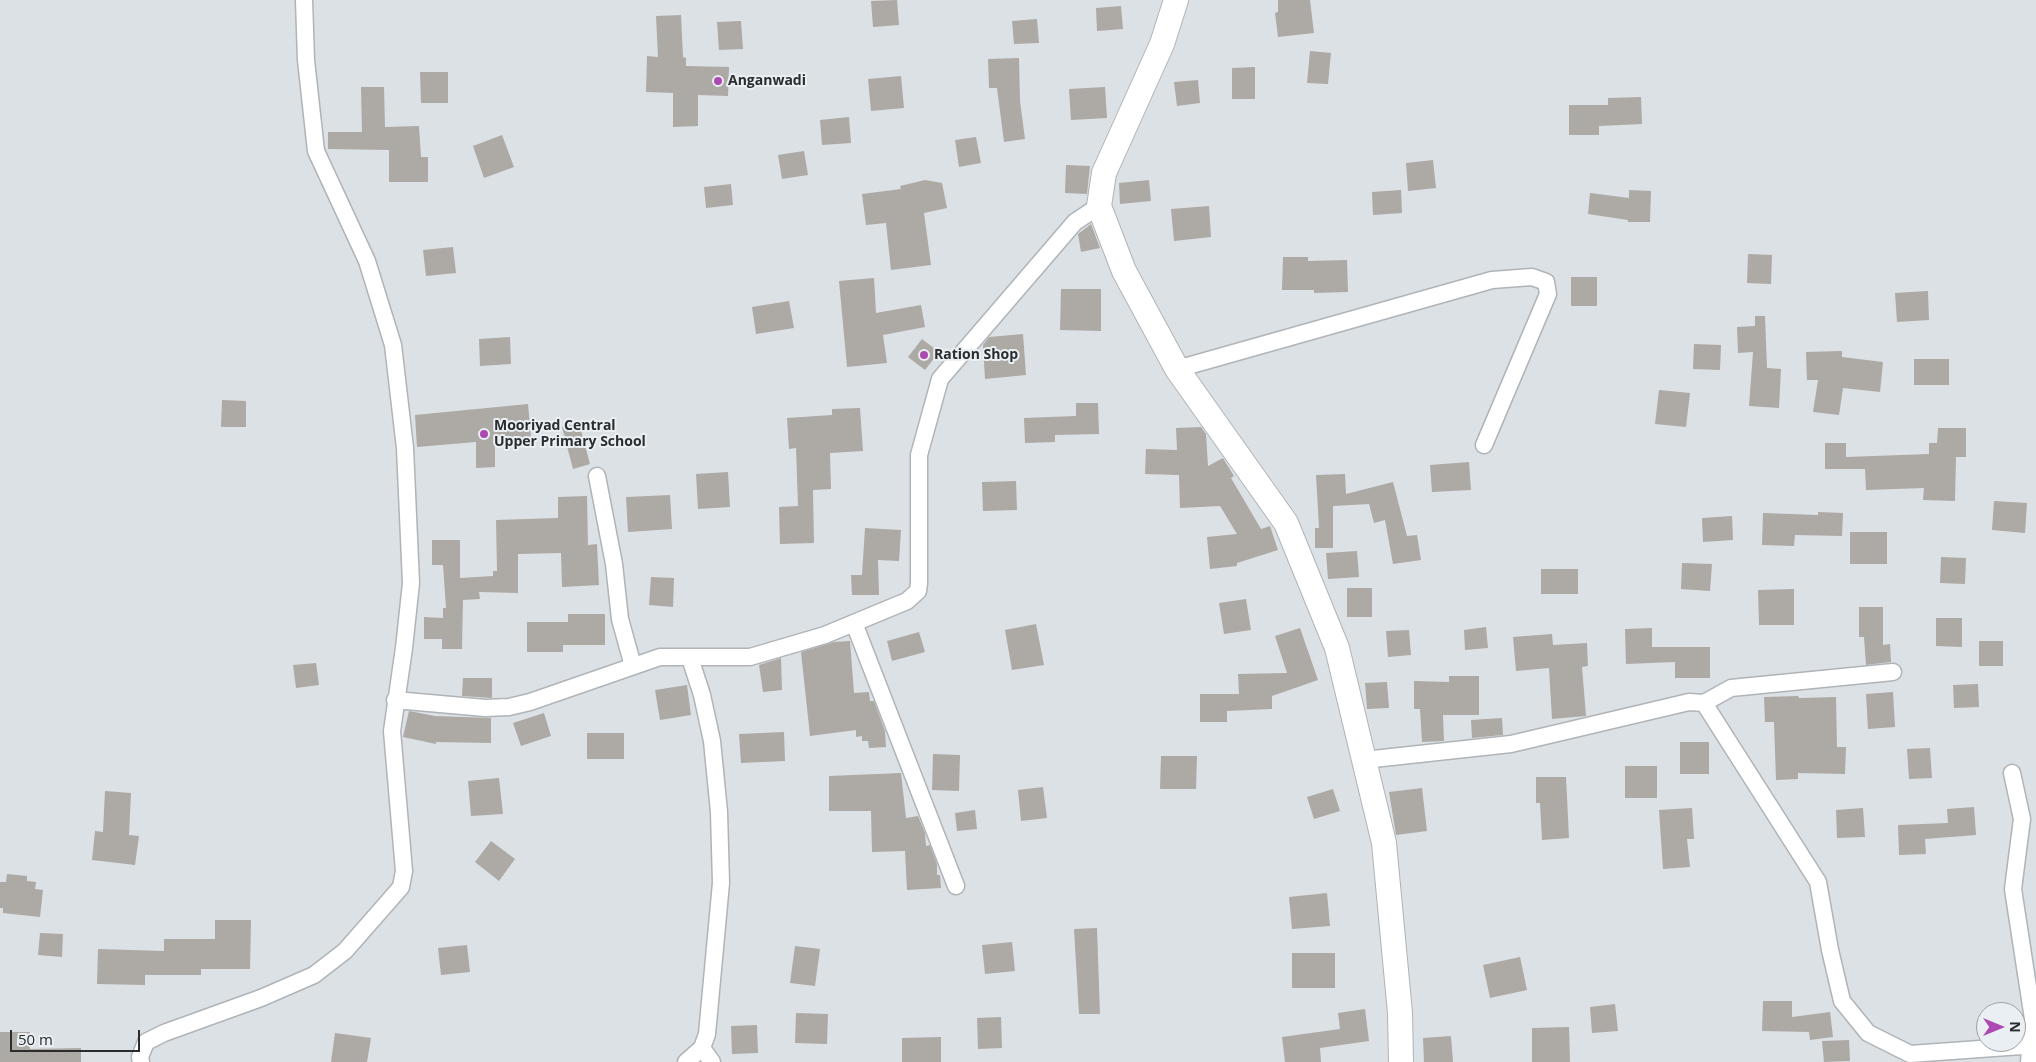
<!DOCTYPE html>
<style>
body{margin:0}
#map{position:relative;width:2036px;height:1062px;overflow:hidden;background:#dce1e6;font-family:"Open Sans",sans-serif}
canvas{display:block}
.north{position:absolute;left:1976px;top:1002px;width:50px;height:50px;box-sizing:border-box;background:#e9eff3;border:1px solid #9da1a4;border-radius:50%;rotate:90deg;font-size:14px;font-weight:700;line-height:20px;text-align:center;color:#2a2c2e}
.north::after{content:'';display:block;margin:auto;width:18px;height:22px;background:#ac4ab2;clip-path:polygon(50% 0,100% 100%,50% 72%,0 100%)}
.scale{position:absolute;left:10px;top:1030px;width:130px;height:22px;box-sizing:border-box;border:2px solid #2a2c2e;border-top:0;padding-left:6px;font-size:15px;line-height:18px;white-space:nowrap;color:#2a2c2e;-webkit-text-stroke:4px #e9eff3;paint-order:stroke}
</style>
<div id="map">
<canvas width="2036" height="1062"></canvas>
<div class="north">N</div>
<div class="scale">50 m</div>
</div>
<script>
const ctx = document.querySelector('canvas').getContext('2d');
ctx.lineJoin = 'round';
function fill(path, color) { ctx.fillStyle = color; ctx.fill(path, 'evenodd'); }
const poly = rows => new Path2D(rows.map(r => 'M' + r).join(''));
function strokePath(path, color, width, dash) { ctx.strokeStyle = color; ctx.lineWidth = width; ctx.lineCap = dash ? 'butt' : 'round'; ctx.setLineDash(dash || []); ctx.stroke(path); }
function write(font, color, halo, rows, align = 'center') {
  ctx.font = font + ' "Open Sans",sans-serif'; ctx.lineWidth = 4; ctx.setLineDash([]); ctx.textBaseline = 'middle'; ctx.strokeStyle = halo; ctx.fillStyle = color; for (const [text, x, y, turn = 0] of rows) {
    ctx.save(); ctx.translate(x, y); ctx.rotate((+turn || 0) * Math.PI / 180); ctx.textAlign = isNaN(turn) ? turn : align; if (halo) ctx.strokeText(text, 0, 0); ctx.fillText(text, 0, 0); ctx.restore();
  }
}
const building = poly([
 [897,0,899,25,873,27,871,1],
 [1278,0,1310,0,1314,33,1278,37,1275,13,1278,12],
 [1121,6,1123,29,1097,31,1096,8],
 [681,15,683,57,686,58,686,66,729,67,728,96,698,95,698,126,673,127,673,93,646,92,647,56,658,57,656,16],
 [1037,19,1039,43,1014,44,1012,21],
 [741,21,743,49,719,50,717,22],
 [1310,51,1331,53,1328,84,1307,83],
 [1019,58,1020,101,1025,139,1004,142,997,88,989,88,988,59],
 [1255,67,1255,99,1232,99,1232,68],
 [420,72,448,72,448,103,421,103],
 [901,76,904,108,871,111,868,79],
 [1198,80,1200,103,1177,106,1174,82],
 [361,87,384,87,385,127,419,126,421,157,428,157,428,182,389,182,389,150,328,149,328,132,362,132],
 [1105,87,1107,118,1071,120,1069,89],
 [1641,97,1642,124,1599,126,1599,135,1569,135,1569,105,1608,105,1608,98],
 [849,117,851,143,822,145,820,120],
 [502,135,514,167,484,178,473,146],
 [976,137,981,163,959,167,955,140],
 [804,151,808,175,782,179,778,155],
 [1433,160,1436,188,1408,191,1406,163],
 [1066,165,1090,166,1087,194,1065,193],
 [925,180,942,183,947,208,924,213,931,265,891,270,886,223,866,225,862,194,901,189,900,186],
 [1149,180,1151,201,1120,204,1119,183],
 [731,184,733,205,706,208,704,187],
 [1401,190,1402,213,1373,215,1372,192],
 [1629,190,1651,191,1650,222,1628,222,1628,220,1588,214,1590,193,1629,198],
 [1209,206,1211,237,1174,241,1171,209],
 [1091,224,1100,248,1081,252,1078,234],
 [453,247,456,273,426,276,423,250],
 [1748,254,1772,255,1771,284,1747,283],
 [1283,257,1308,257,1308,261,1347,260,1348,292,1314,293,1314,290,1282,290],
 [1571,277,1597,277,1597,306,1571,306],
 [874,278,876,313,921,305,925,327,883,335,887,363,847,367,839,281],
 [1061,289,1101,289,1101,331,1060,330],
 [1928,291,1929,320,1897,322,1895,293],
 [789,301,794,328,756,334,752,307],
 [1755,316,1765,316,1767,368,1781,369,1779,408,1749,406,1753,352,1738,353,1737,327,1755,326],
 [1023,334,1026,375,985,379,983,345,989,337],
 [510,337,511,364,480,366,479,339],
 [922,339,939,352,925,370,908,357],
 [1694,344,1721,345,1720,370,1693,369],
 [1842,351,1842,357,1883,362,1880,392,1843,388,1839,415,1813,412,1818,380,1807,380,1806,352],
 [1914,359,1949,359,1949,385,1914,385],
 [1659,390,1690,393,1686,427,1655,424],
 [222,400,246,401,246,427,221,427],
 [1076,403,1098,403,1099,434,1055,435,1055,442,1025,443,1024,418,1076,416],
 [528,404,531,437,495,440,495,467,476,468,476,442,417,447,415,415],
 [860,408,863,451,830,453,831,489,813,490,814,543,780,544,779,507,798,506,796,448,789,449,787,418,832,415,832,409],
 [579,423,590,464,573,469,562,427],
 [1201,427,1206,434,1208,466,1223,458,1234,476,1231,478,1261,529,1270,526,1278,550,1237,563,1237,566,1210,569,1207,537,1237,534,1220,506,1180,508,1179,475,1145,474,1146,449,1177,450,1176,428],
 [1938,428,1966,428,1966,457,1956,457,1955,501,1923,500,1924,488,1866,490,1865,469,1825,469,1825,443,1846,443,1846,457,1929,454,1929,443,1937,443],
 [1469,462,1471,490,1432,492,1430,465],
 [728,472,730,507,698,509,696,474],
 [1345,474,1346,494,1393,482,1407,536,1417,535,1421,560,1393,564,1385,520,1374,523,1369,504,1333,506,1333,548,1315,548,1315,528,1319,528,1316,475],
 [1016,481,1017,510,983,511,982,482],
 [670,495,672,529,628,532,626,497],
 [587,496,588,545,597,544,599,585,562,587,561,553,518,554,518,593,479,592,480,599,463,600,462,649,442,649,442,639,424,639,424,617,443,618,443,608,446,608,443,565,432,565,432,540,460,540,460,578,493,576,493,571,497,571,496,520,558,518,558,497],
 [1994,501,2027,503,2025,533,1992,530],
 [1818,512,1843,513,1842,536,1795,535,1794,546,1762,545,1763,513,1818,515],
 [1732,516,1733,540,1703,542,1702,518],
 [865,528,901,530,899,561,878,560,879,595,852,595,851,575,862,575],
 [1850,532,1887,532,1887,564,1850,564],
 [1357,551,1359,577,1328,579,1326,553],
 [1941,557,1966,558,1965,584,1940,583],
 [1682,563,1712,564,1710,591,1681,589],
 [1541,569,1578,569,1578,594,1541,594],
 [651,577,674,578,673,607,649,605],
 [1347,588,1372,588,1372,617,1347,617],
 [1794,589,1794,625,1759,625,1758,590],
 [1246,599,1251,630,1224,634,1219,603],
 [1859,607,1883,607,1883,645,1890,644,1891,662,1866,665,1864,637,1859,637],
 [568,614,605,614,605,645,563,645,563,652,527,652,527,622,568,622],
 [1936,618,1962,618,1962,647,1936,646],
 [1036,624,1044,665,1012,670,1005,630],
 [1486,627,1488,648,1465,650,1464,630],
 [1300,628,1318,680,1272,696,1272,709,1227,711,1227,722,1200,722,1200,694,1239,694,1238,674,1287,673,1275,636],
 [1652,628,1652,647,1710,647,1710,678,1675,678,1675,662,1626,664,1625,629],
 [1409,630,1411,655,1388,657,1386,631],
 [919,632,925,652,892,661,887,641],
 [1552,634,1553,645,1587,643,1588,666,1582,667,1586,716,1552,719,1549,668,1516,671,1513,637],
 [850,641,854,693,869,692,870,701,874,701,885,731,886,747,869,748,868,741,862,741,862,736,856,737,856,730,810,736,801,652,834,642],
 [1979,641,2003,641,2003,666,1979,666],
 [781,658,782,690,763,692,759,665],
 [316,663,319,685,296,688,293,665],
 [1449,676,1479,676,1479,715,1443,715,1444,741,1422,742,1420,709,1414,709,1414,681,1449,682],
 [463,678,492,678,492,698,462,696],
 [1387,682,1389,708,1367,709,1365,683],
 [1978,684,1979,707,1954,708,1953,685],
 [687,685,691,715,660,720,655,690],
 [1893,692,1895,727,1868,729,1866,694],
 [1798,696,1799,698,1836,697,1837,747,1846,747,1845,774,1798,773,1798,779,1776,780,1774,722,1765,722,1764,697],
 [409,711,435,716,491,718,491,743,436,742,436,744,403,737],
 [544,713,551,736,521,746,513,723],
 [1502,718,1503,735,1472,738,1471,720],
 [784,732,785,761,741,763,739,734],
 [587,733,624,733,624,759,587,759],
 [1680,742,1709,742,1709,774,1680,774],
 [1930,748,1932,778,1909,779,1907,749],
 [933,754,960,755,959,791,932,790],
 [1161,756,1197,756,1196,789,1160,789],
 [1625,766,1657,766,1657,798,1625,798],
 [901,773,906,818,918,816,925,833,926,846,930,845,937,864,937,875,940,875,941,888,907,890,905,851,872,852,871,811,829,811,829,776],
 [1536,777,1566,777,1569,838,1542,840,1540,803,1536,803],
 [499,778,503,814,471,816,468,781],
 [1043,787,1047,818,1021,821,1018,790],
 [1422,788,1427,831,1396,835,1389,792],
 [1333,789,1340,811,1314,819,1307,797],
 [105,791,131,793,129,835,139,836,135,865,92,860,95,831,103,832],
 [1974,807,1976,835,1925,839,1926,854,1899,855,1898,825,1948,823,1947,809],
 [1692,808,1694,839,1687,839,1690,867,1663,869,1659,810],
 [1863,808,1865,837,1837,838,1836,810],
 [975,810,977,829,957,831,955,813],
 [491,841,515,859,499,881,475,862],
 [7,874,27,876,27,881,36,882,35,889,43,890,40,917,3,913,3,908,0,908,0,882,6,882],
 [1327,893,1330,926,1292,929,1289,897],
 [215,920,251,920,250,969,201,969,201,975,145,975,145,985,97,984,98,949,164,951,164,939,215,939],
 [1097,928,1100,1014,1079,1014,1074,929],
 [40,933,63,934,62,957,38,955],
 [1012,942,1015,971,985,974,982,945],
 [467,945,470,972,441,975,438,948],
 [795,946,820,949,815,986,790,983],
 [1292,953,1335,953,1335,988,1292,988],
 [1520,957,1527,990,1490,998,1483,965],
 [1763,1001,1792,1001,1792,1017,1830,1012,1833,1037,1810,1040,1809,1032,1762,1031],
 [1615,1004,1618,1031,1592,1033,1590,1007],
 [1365,1009,1369,1041,1320,1048,1321,1062,1285,1062,1282,1037,1340,1029,1338,1013],
 [796,1013,828,1014,827,1044,795,1043],
 [1001,1017,1002,1048,978,1049,977,1018],
 [757,1025,758,1053,732,1054,731,1026],
 [1569,1027,1570,1062,1532,1062,1532,1028],
 [0,1032,30,1032,30,1049,81,1048,81,1062,0,1062],
 [335,1033,371,1038,367,1062,331,1062],
 [1451,1036,1453,1062,1424,1062,1423,1038],
 [941,1037,941,1062,902,1062,902,1038],
 [1849,1040,1850,1061,1824,1062,1822,1041]
]);
const minor = poly([
 [1177,369,1492,280,1532,277,1546,282,1548,294,1484,445],
 [597,476,614,564,620,619,633,666],
 [854,623,956,886],
 [395,700,485,708,509,707,530,702,660,657,750,657,825,635,907,601,918,591,919,583,919,455,940,379,1075,222,1099,206],
 [1704,703,1818,882,1830,950,1842,1001,1868,1033,1910,1054,2036,1045],
 [1364,760,1511,744,1689,702,1704,703,1731,688,1893,672],
 [2012,773,2022,819,2013,889,2033,1019,2029,1062],
 [702,1048,712,1062],
 [141,1062,140,1057,146,1042,164,1033,261,998,314,975,345,951,395,894,401,887,404,871,392,731,404,648,411,583,405,448,393,345,367,261,316,151,306,60,304,0],
 [686,1062,702,1048,707,1034,721,883,719,812,712,741,702,695,690,658]
]);
const secondary = poly([
 [1176,0,1162,44,1104,173,1099,206,1124,271,1177,369,1286,523,1337,648,1384,843,1400,1013,1401,1062]
]);
const markers = [
 [718,81,5,"#ac4ab2"],
 [924,355,5,"#ac4ab2"],
 [484,434,5,"#ac4ab2"]
];
const poiNames = [
 ["Anganwadi",728,81],
 ["Ration Shop",934,355],
 ["Mooriyad Central",494,426],
 ["Upper Primary School",494,442]
];
fill(building, '#ada9a4');
strokePath(minor, '#afb4b8', 19);
strokePath(secondary, '#afb4b8', 26);
strokePath(minor, '#fff', 16);
strokePath(secondary, '#fff', 24);
for (const [x, y, r, color] of markers) { const dot = new Path2D(); dot.arc(x, y, r, 0, 2 * Math.PI); ctx.fillStyle = color; ctx.fill(dot); strokePath(dot, '#e9eff3', 2); }
write('bold 14px', '#2a2c2e', '#e9eff3', poiNames, 'left');
</script>
